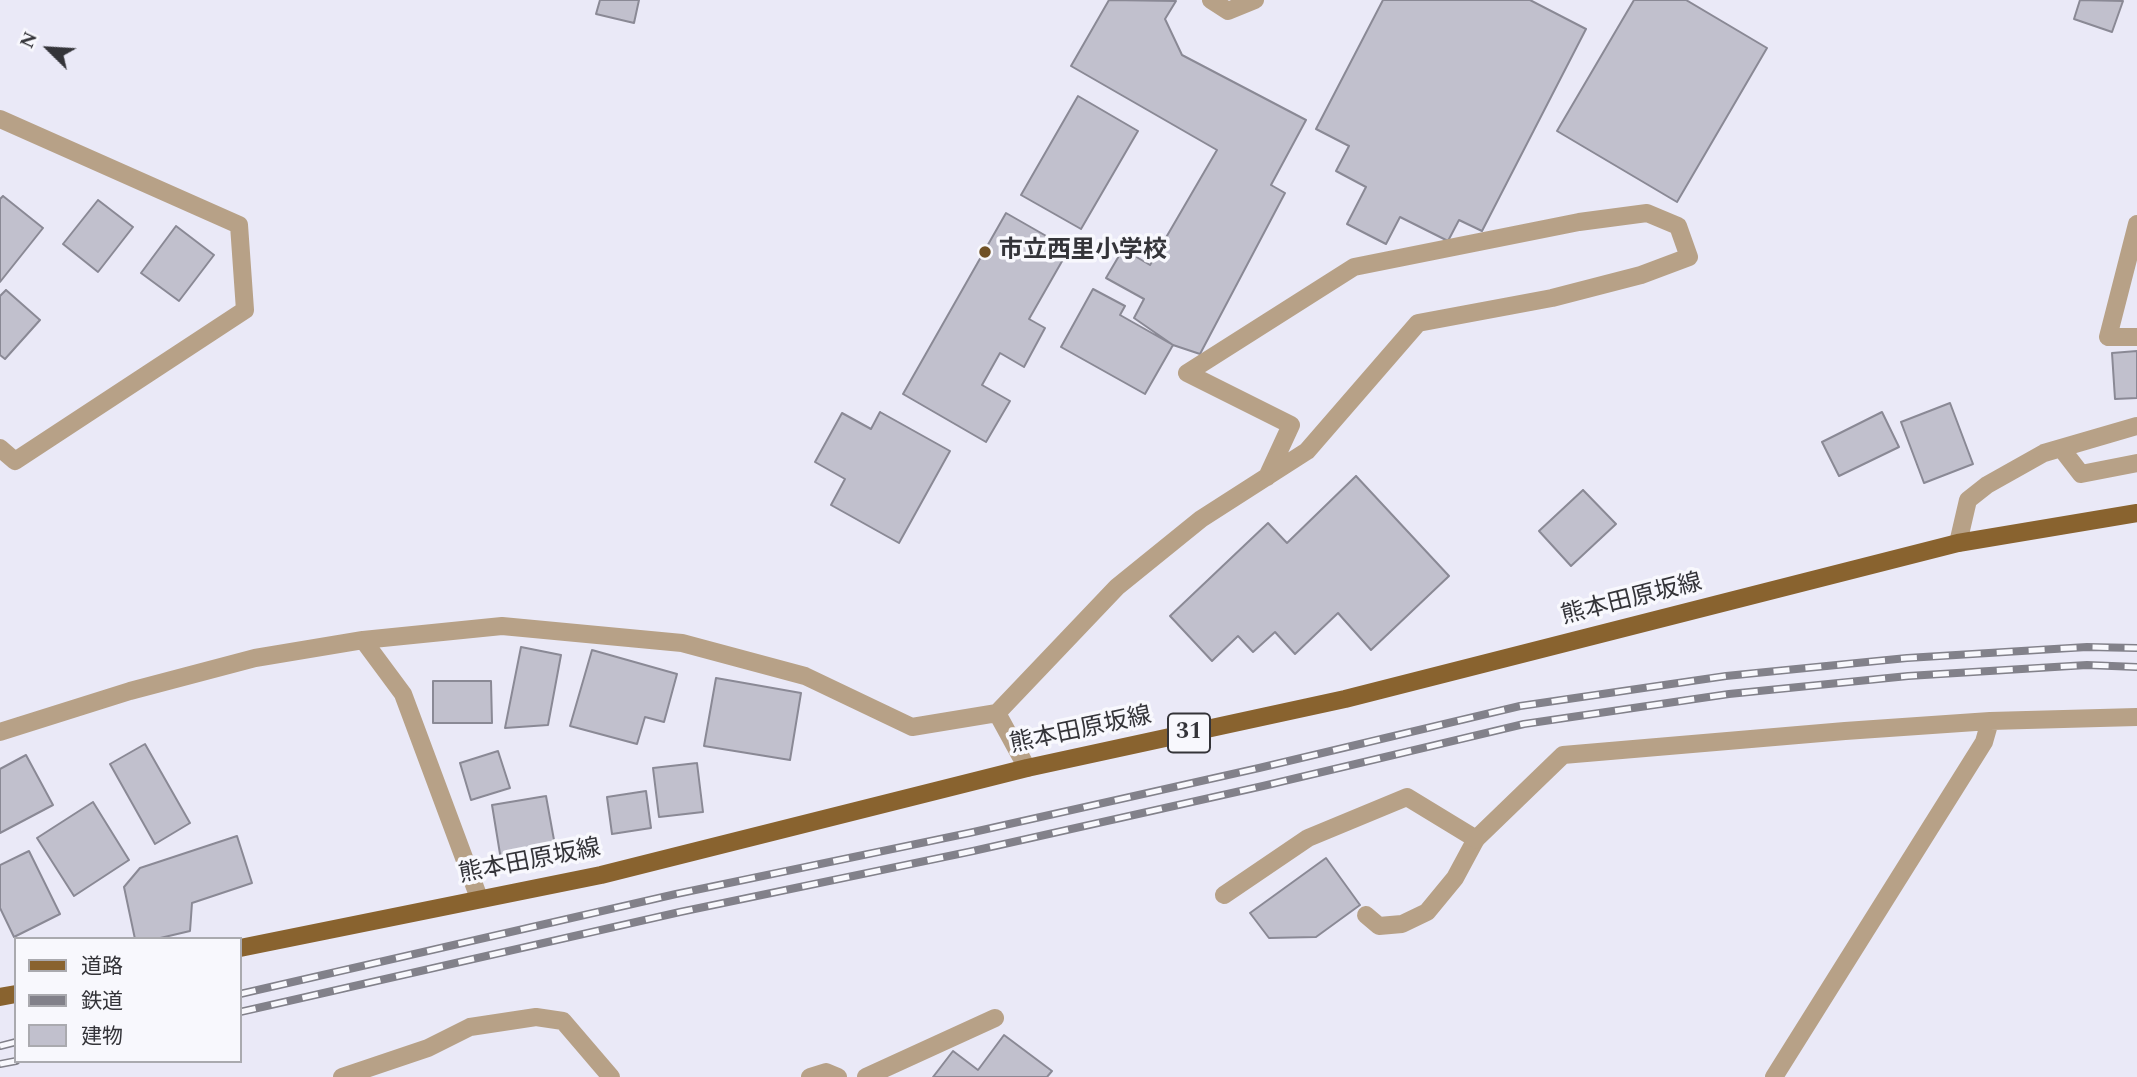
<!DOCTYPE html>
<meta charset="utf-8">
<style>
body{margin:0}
#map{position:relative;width:2137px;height:1077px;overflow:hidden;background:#eae9f7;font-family:Spectral,"Noto Sans JP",serif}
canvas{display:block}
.legend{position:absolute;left:14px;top:937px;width:228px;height:126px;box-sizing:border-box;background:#f8f8fd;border:2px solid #aaaaaf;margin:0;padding:9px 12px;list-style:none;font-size:21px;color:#343439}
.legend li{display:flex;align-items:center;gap:14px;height:35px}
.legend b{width:35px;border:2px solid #aaaaaf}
.north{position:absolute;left:14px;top:14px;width:70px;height:70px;-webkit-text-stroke:5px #f8f8fd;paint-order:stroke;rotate:294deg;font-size:19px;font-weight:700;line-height:28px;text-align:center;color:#343439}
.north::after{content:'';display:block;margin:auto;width:24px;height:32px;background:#343439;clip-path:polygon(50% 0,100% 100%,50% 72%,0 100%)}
</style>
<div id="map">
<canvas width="2137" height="1077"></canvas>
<ul class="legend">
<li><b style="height:9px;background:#89632f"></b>道路</li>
<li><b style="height:9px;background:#82818a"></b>鉄道</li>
<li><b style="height:19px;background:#c1c0cd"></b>建物</li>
</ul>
<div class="north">N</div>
</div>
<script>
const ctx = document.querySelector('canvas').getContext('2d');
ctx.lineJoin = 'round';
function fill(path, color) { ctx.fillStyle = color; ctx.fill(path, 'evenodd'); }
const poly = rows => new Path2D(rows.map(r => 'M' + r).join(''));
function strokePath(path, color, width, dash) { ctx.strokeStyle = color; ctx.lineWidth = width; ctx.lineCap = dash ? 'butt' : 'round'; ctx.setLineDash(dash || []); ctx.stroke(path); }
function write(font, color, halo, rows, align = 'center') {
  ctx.font = font + ' Spectral,"Noto Sans JP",serif'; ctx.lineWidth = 7; ctx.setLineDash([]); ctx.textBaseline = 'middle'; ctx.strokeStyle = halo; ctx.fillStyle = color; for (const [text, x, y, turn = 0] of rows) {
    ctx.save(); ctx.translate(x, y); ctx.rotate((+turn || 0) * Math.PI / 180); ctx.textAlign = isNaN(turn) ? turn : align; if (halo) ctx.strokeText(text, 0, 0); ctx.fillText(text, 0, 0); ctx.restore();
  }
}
const building = poly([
 [600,0,639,0,634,23,596,14,600,0],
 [1109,0,1176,1,1165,19,1182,55,1306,120,1271,185,1285,193,1200,354,1173,345,1134,318,1144,299,1106,278,1123,249,1150,265,1217,150,1071,66,1109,0],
 [1383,0,1530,0,1586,29,1482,231,1459,220,1448,241,1400,217,1386,244,1347,224,1366,187,1336,171,1349,146,1316,129,1383,0],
 [1634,0,1686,0,1767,48,1677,202,1557,131,1634,0],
 [2080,0,2123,1,2112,32,2074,19,2080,0],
 [1078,96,1138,131,1081,229,1021,195,1078,96],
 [3,196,43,228,0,282,0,199,3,196],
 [98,200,133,227,98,272,63,244,98,200],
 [1006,213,1069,249,1029,319,1045,328,1024,367,1000,353,982,385,1010,401,986,442,903,394,1006,213],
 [176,226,214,255,179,301,141,273,176,226],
 [1093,289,1125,306,1120,315,1173,345,1145,394,1061,347,1093,289],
 [6,290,40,320,5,359,0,355,0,296,6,290],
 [2137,351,2137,398,2115,399,2112,353,2137,351],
 [1950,403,1973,464,1924,483,1901,422,1950,403],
 [880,412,950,451,899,543,831,505,845,479,815,462,842,413,871,429,880,412],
 [1882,412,1899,447,1839,476,1822,442,1882,412],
 [1356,476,1449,576,1371,650,1338,613,1295,654,1275,632,1253,652,1238,636,1212,661,1170,616,1268,523,1287,543,1356,476],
 [1583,490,1616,524,1571,566,1539,531,1583,490],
 [521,647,561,655,548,725,505,728,521,647],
 [592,650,677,674,664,722,645,717,637,744,570,726,592,650],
 [716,678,801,693,790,760,704,746,716,678],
 [433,681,491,681,492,723,433,723,433,681],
 [145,744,190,823,155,844,110,764,145,744],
 [498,751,510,788,471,800,460,763,498,751],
 [26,755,53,805,0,833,0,769,26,755],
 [697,763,703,812,659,817,653,768,697,763],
 [646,791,651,828,612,834,607,797,646,791],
 [546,796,556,851,501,860,492,805,546,796],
 [93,802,129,860,74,896,37,838,93,802],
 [237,836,252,883,192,903,190,931,156,939,135,939,124,887,140,868,237,836],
 [29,851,60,914,14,937,0,908,0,865,29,851],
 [1326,858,1360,905,1316,937,1269,938,1250,913,1326,858],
 [1004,1035,1052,1071,1047,1077,933,1077,953,1051,978,1070,1004,1035]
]);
const service = poly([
 [1366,915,1379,926,1402,924,1427,912,1455,878,1476,839]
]);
const minor = poly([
 [1211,0,1228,11,1255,0],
 [0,119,239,225,245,310,15,461,0,448],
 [2137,224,2108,337,2137,337],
 [1187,373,1291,425,1267,477],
 [2061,448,2081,474,2137,463],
 [1958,543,1968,500,1987,485,2044,453,2137,426],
 [363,640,502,626,682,643,805,676,912,727,997,713],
 [0,732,130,691,255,658,363,640,403,694,479,898],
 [1027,768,997,713,1117,587,1201,519,1307,451,1418,323,1552,298,1641,275,1689,257,1678,226,1647,213,1579,222,1354,267,1187,373],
 [1224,895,1308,838,1407,797,1476,839,1563,755,1845,731,1990,721,2137,717],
 [342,1077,428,1048,470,1027,536,1017,563,1021,611,1077],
 [810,1077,826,1072,838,1077],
 [866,1077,995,1018],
 [1774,1077,1984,742,1990,721]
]);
const primary = poly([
 [240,948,601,875,1027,768,1345,699,1958,543,2137,513],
 [0,997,16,994]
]);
const rail = poly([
 [240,994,676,894,969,833,1259,768,1520,706,1726,676,1907,658,2087,647,2137,648],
 [240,1012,680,912,973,851,1263,786,1524,724,1729,694,1908,676,2087,665,2137,667],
 [0,1046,16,1042],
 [0,1064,16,1061]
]);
const markers = [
 [985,252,7,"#705126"]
];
const shields = [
 [1189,733,42]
];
const shieldNames = [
 ["31",1189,733]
];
const poiNames = [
 ["市立西里小学校",999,252]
];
const streetNames = [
 ["熊本田原坂線",1632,601,-14],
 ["熊本田原坂線",1081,732,-12],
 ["熊本田原坂線",530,863,-11]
];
fill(building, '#c1c0cd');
strokePath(building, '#8a8995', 2);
strokePath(service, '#b7a187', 18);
strokePath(minor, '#b7a187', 18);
strokePath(primary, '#89632f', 18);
strokePath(rail, '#82818a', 8);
strokePath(rail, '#f8f8fd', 5, [16]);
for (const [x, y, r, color] of markers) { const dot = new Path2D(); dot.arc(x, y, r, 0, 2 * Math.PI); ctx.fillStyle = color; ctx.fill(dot); strokePath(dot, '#f8f8fd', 2.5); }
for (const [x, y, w] of shields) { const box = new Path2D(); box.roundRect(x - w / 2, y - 19.5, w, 39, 5); ctx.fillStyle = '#f8f8fd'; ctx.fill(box); strokePath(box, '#343439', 2); }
write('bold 23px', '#343439', null, shieldNames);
write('bold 24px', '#343439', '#f8f8fd', poiNames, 'left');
write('24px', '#343439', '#f8f8fd', streetNames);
</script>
